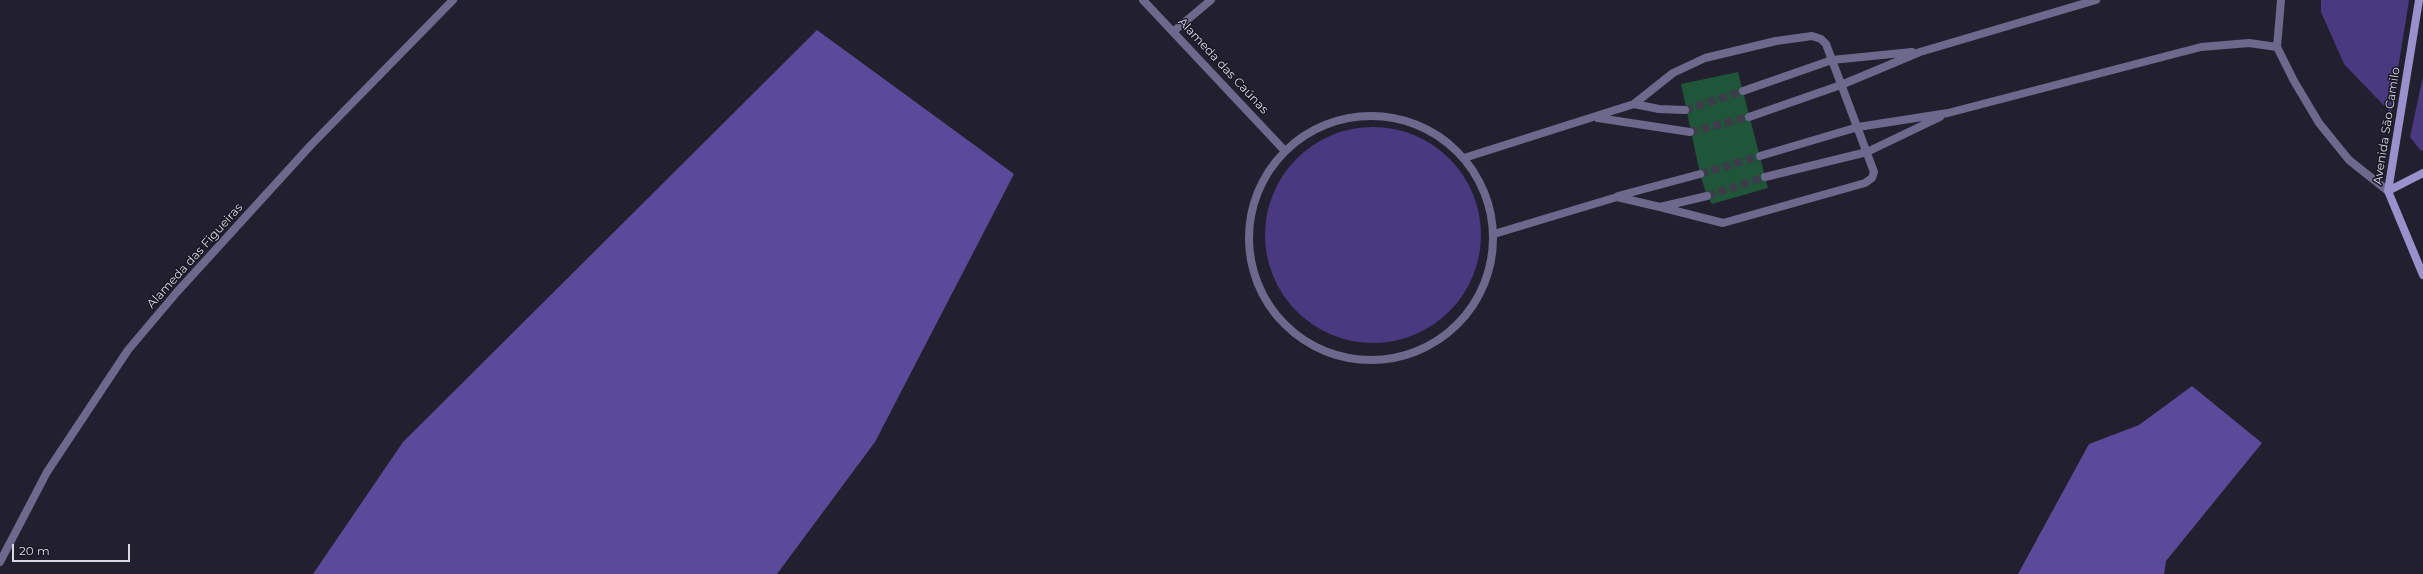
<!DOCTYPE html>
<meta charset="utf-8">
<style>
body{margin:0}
#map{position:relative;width:2423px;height:574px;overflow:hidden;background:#22202f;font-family:Montserrat,sans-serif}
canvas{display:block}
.scale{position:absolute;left:12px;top:544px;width:118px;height:18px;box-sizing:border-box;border:2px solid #d9d8e2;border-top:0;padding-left:5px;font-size:12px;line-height:14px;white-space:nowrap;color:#d9d8e2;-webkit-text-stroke:3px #191725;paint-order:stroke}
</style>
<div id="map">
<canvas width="2423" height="574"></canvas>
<div class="scale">20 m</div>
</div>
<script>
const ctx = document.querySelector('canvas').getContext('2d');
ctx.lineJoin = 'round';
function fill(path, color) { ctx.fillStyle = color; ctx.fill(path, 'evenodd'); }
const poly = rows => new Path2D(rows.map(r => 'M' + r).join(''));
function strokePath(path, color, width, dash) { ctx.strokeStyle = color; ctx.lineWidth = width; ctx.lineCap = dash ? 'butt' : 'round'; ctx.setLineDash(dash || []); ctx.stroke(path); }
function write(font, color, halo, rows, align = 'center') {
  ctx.font = font + ' Montserrat,sans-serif'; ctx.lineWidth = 3; ctx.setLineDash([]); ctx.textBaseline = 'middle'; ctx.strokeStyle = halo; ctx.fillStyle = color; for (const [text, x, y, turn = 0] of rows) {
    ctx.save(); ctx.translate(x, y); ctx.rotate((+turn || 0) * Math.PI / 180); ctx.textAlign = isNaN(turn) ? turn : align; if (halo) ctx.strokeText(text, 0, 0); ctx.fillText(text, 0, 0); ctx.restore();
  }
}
const green = poly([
 [2321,0,2409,0,2391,113,2344,64,2321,12],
 [2423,76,2423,150,2421,151,2410,137],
 '1265 235a108 108 0 1 1 216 0a108 108 0 1 1-216 0Z'
]);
const forest = poly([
 [817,30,1014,174,875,442,777,574,313,574,403,442],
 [2192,386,2262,443,2166,561,2164,574,2018,574,2089,444,2139,425]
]);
const building = poly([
 [1738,72,1768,188,1712,204,1707,196,1700,174,1681,84]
]);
const minorTunnel = poly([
 [1685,110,1743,91],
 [1690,132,1749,117],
 [1700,174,1760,156],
 [1707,196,1765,177]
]);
const service = poly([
 [1174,31,1211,0]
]);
const minor = poly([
 [1143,0,1284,150],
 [2281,0,2277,47,2294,81,2319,123,2349,160,2388,191],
 [1743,91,1832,60,1912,52],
 [1634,104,1673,73,1705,58,1776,41,1812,36,1821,39,1826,44,1874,172,1872,178,1865,183,1723,223,1660,207],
 '1249 238a122 122 0 1 1 244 0a122 122 0 1 1-244 0Z',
 [1749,117,1841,85,1920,52,2096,0],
 [1598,118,1690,132],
 [1760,156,1858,127,1948,113,2201,47,2249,43,2277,47],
 [1464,158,1634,104,1659,109,1685,110],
 [1765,177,1867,152,1940,117],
 [1618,196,1700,174],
 [1494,234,1617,197,1660,207,1707,196],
 [0,562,47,472,128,350,177,292,311,145,453,0]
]);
const secondary = poly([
 [2419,0,2388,191,2423,275],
 [2388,191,2423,173]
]);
const streetNames = [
 ["Alameda das Caúnas",1223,66,47],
 ["Avenida São Camilo",2387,126,-81],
 ["Alameda das Figueiras",195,256,-48]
];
fill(green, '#493981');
fill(forest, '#5a4a99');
fill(building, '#1f5538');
strokePath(minorTunnel, '#3d3c4a', 8, [8, 4]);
strokePath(service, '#6d698d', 8);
strokePath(minor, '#6d698d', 8);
strokePath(secondary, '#9891cb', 8);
write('12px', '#d9d8e2', '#191725', streetNames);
</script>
